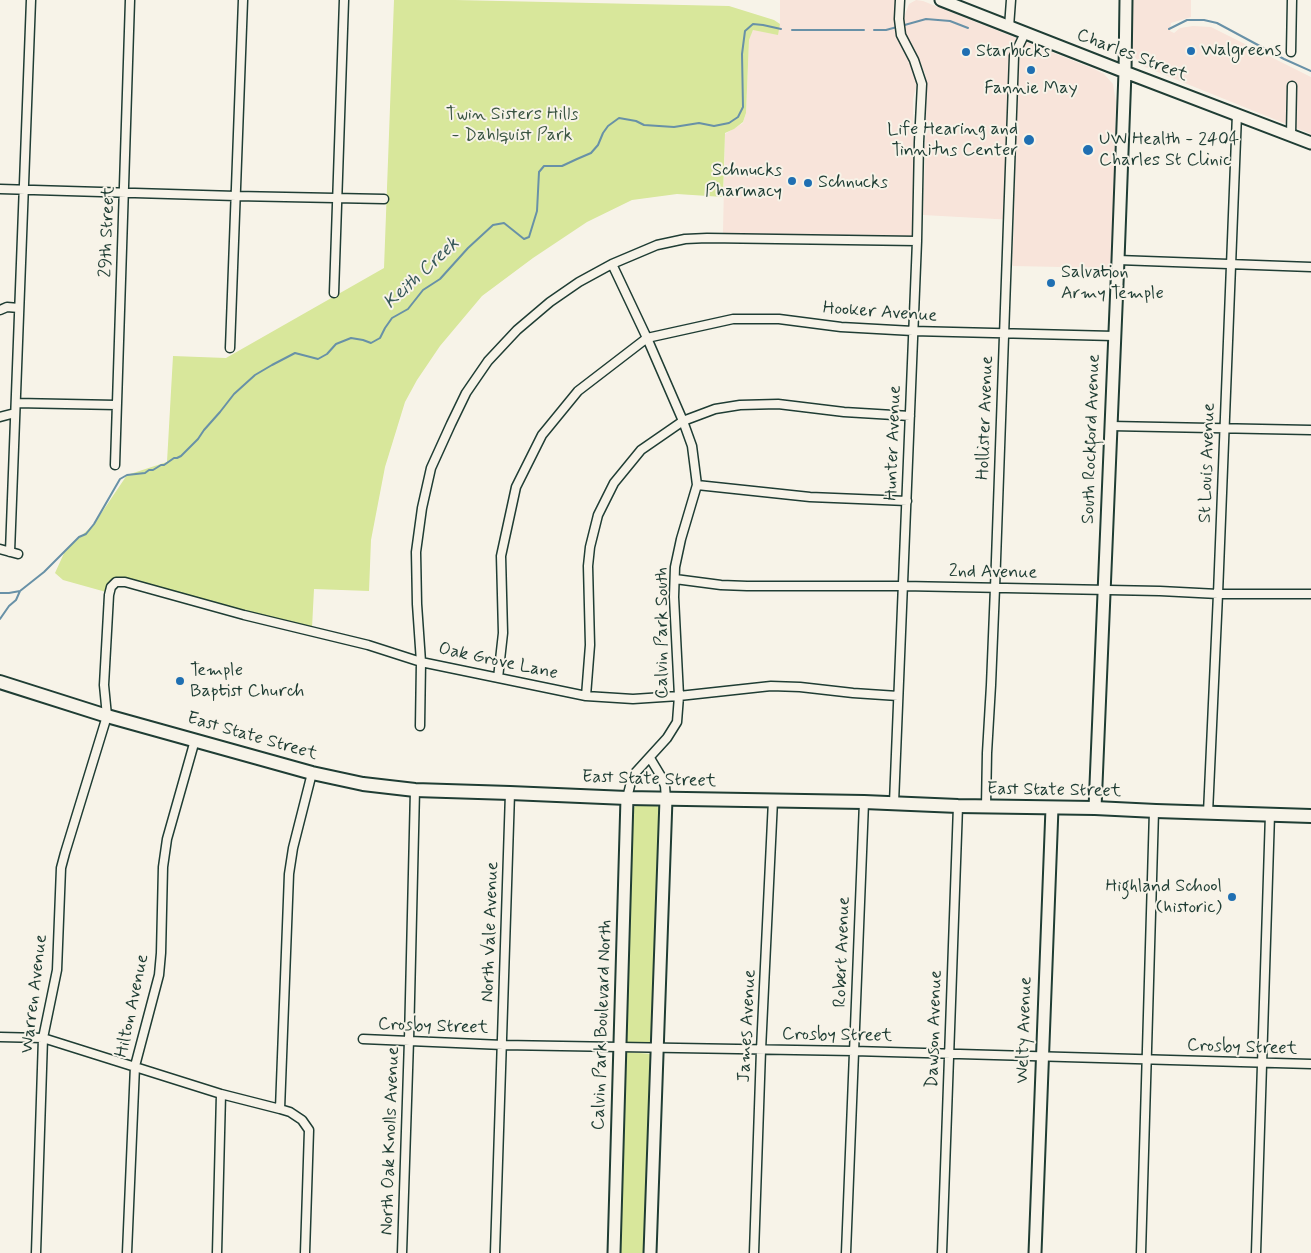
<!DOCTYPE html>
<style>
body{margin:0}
canvas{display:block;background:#f7f3e8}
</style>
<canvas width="1311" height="1253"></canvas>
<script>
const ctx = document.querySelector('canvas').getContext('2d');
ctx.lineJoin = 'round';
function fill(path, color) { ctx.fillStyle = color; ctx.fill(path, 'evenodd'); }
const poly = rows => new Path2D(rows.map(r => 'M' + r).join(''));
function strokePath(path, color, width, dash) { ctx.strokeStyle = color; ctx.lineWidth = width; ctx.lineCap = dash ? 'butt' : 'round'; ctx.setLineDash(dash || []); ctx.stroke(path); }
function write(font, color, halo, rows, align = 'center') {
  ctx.font = font + ' Mynerve,sans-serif'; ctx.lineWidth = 4; ctx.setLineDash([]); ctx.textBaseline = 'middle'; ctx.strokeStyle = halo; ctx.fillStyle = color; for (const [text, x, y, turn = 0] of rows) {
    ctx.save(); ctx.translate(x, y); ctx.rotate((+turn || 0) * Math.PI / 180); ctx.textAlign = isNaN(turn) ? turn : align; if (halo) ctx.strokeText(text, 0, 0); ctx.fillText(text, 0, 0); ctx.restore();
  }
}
const built = poly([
 [780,0,895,0,896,33,913,67,917,78,917,84,913,99,914,163,913,234,911,237,909,238,723,233,725,134,743,123,746,113,749,40,753,30,780,24],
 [916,0,923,1,1094,69,1104,74,1113,84,1116,102,1111,268,1012,266,1014,220,923,215,927,85,925,74,919,59,910,46,906,36,904,17,909,4],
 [1131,0,1191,0,1191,17,1171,23,1170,31,1174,33,1180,28,1193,26,1211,27,1311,77,1311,134,1145,67,1140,64,1135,57,1131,44]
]);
const green = poly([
 [394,0,455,0,729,6,774,20,780,24,778,35,753,30,749,40,746,113,743,122,734,129,725,133,723,197,677,194,632,200,587,222,533,258,482,296,440,346,417,380,405,402,385,467,371,540,369,591,314,589,312,628,235,609,123,578,113,579,110,583,106,592,63,580,55,573,65,551,94,524,127,475,167,462,173,356,226,358,384,268],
 [638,805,657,806,661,809,653,1041,647,1044,626,1043,624,1042,632,808],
 [628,1052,652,1054,647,1253,616,1253,624,1054]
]);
const stream = poly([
 [901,26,926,19,950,21,968,28],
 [1169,29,1187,20,1204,20,1217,23,1284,59,1311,71],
 [792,30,864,30],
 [874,30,886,30,897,27],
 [0,593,9,593,20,591],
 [0,619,9,606,16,600,20,591,44,572,79,537,86,534,94,524,120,479,127,475,145,473,149,470,153,470,161,465,164,465,174,458,177,458,181,456,198,439,204,430,220,412,234,394,255,375,272,365,295,353,318,359,327,354,336,344,351,338,363,340,371,343,380,338,385,328,392,318,408,309,423,290,440,279,468,248,493,225,504,223,524,239,529,237,537,211,539,172,544,166,562,166,577,159,591,153,598,145,603,133,608,126,619,118,636,121,644,125,674,127,699,123,714,126,729,123,738,117,743,107,742,54,745,31,753,24,763,25,781,29]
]);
const street = poly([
 [1009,27,1011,0],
 [1291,52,1292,0],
 [1291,135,1292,86],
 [0,189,236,196,384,199],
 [1118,260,1311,267],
 [612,264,647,338,683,421,692,446,697,485,681,539,675,567,674,597,679,696,677,722,667,738,636,772,631,782,627,798],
 [334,293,344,0],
 [0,310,7,307,19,308],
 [230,348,243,0],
 [16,403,116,405],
 [0,417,15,413],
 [1111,426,1311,430],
 [115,465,130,0],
 [697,485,810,497,907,501],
 [0,549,18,554],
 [10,552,31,0],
 [675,579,721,585,747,586,903,586,1160,591,1218,594,1311,594],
 [498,678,503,633,501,556,516,487,542,435,578,391,647,338,733,319,779,319,841,327,913,331,1114,336],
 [586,696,590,645,588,566,590,547,598,515,614,483,641,450,683,421,715,409,740,405,778,404,844,412,910,416],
 [420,726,421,662,417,604,416,552,422,508,431,468,451,424,466,393,488,361,517,330,550,302,579,282,612,264,657,245,685,239,707,238,917,241],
 [650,758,662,778,665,786,666,799],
 [894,803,917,241,919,142,922,84,914,60,901,35,899,19,900,0],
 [986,806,987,753,991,685,995,588,1014,56,1025,33],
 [1208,813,1218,594,1237,114],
 [0,1037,43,1038,221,1094,280,1109,290,1112,302,1120,309,1130,305,1253],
 [363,1039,503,1045,854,1051,1311,1064],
 [280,1109,289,874,293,848,312,773],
 [36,1253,43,1038,57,970,61,868,65,853,107,716,104,685,109,595,111,587,116,582,125,582,244,615,368,645,421,662,586,696,633,699,679,696,771,686,800,687,853,693,898,696],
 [127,1253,135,1066,159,975,161,953,163,867,167,839,195,740],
 [217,1253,221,1094],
 [402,1253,409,1040,415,790],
 [495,1253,510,793],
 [754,1253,761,1050,773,800],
 [846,1253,864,802],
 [942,1253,958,806],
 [1141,1253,1154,811],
 [1256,1253,1270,814]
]);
const secondary = poly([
 [941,0,1125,72,1311,143],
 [1095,808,1118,260,1125,72,1126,0],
 [614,1253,627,798],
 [650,1253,666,799],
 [1035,1253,1052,808]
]);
const primary = poly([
 [0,682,107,716,312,773,363,784,415,790,510,793,627,798,864,802,958,806,1095,808,1156,811,1311,816]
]);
const markers = [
 [1191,51,5,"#1f6fb2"],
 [966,52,5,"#1f6fb2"],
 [1031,70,5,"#1f6fb2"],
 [1029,140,6,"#1f6fb2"],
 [1088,150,6,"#1f6fb2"],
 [792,181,5,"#1f6fb2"],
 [808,183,5,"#1f6fb2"],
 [1051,283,5,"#1f6fb2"],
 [180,681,5,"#1f6fb2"],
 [1232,897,5,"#1f6fb2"]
];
const poiNames = [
 ["Walgreens",1201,51],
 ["Starbucks",976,52],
 ["Fannie May",1031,89,"center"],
 ["Life Hearing and",1018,130,"right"],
 ["Tinnitus Center",1018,151,"right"],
 ["UW Health - 2404",1099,140],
 ["Charles St Clinic",1099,161],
 ["Schnucks",782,171,"right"],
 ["Pharmacy",782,192,"right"],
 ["Schnucks",818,183],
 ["Salvation",1061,273],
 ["Army Temple",1061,294],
 ["Temple",190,671],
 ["Baptist Church",190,692],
 ["Highland School",1222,887,"right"],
 ["(historic)",1222,908,"right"]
];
const streetNames = [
 ["Charles Street",1132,56,21],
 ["29th Street",108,232,-88],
 ["Hooker Avenue",880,313,4],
 ["Hollister Avenue",986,418,-88],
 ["South Rockford Avenue",1092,439,-88],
 ["Hunter Avenue",894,443,-88],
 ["St Louis Avenue",1208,463,-88],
 ["2nd Avenue",993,573,1],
 ["Calvin Park South",663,633,-90],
 ["Oak Grove Lane",498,662,12],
 ["East State Street",252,737,16],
 ["East State Street",649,780,2],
 ["East State Street",1054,791,1],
 ["North Vale Avenue",491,932,-88],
 ["Robert Avenue",843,952,-88],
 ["Warren Avenue",35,994,-83],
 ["Hilton Avenue",133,1006,-78],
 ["Calvin Park Boulevard North",603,1025,-88],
 ["James Avenue",748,1026,-87],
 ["Crosby Street",433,1027,2],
 ["Dawson Avenue",935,1029,-88],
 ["Welty Avenue",1025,1030,-88],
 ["Crosby Street",837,1036,1],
 ["Crosby Street",1242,1048,2],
 ["North Oak Knolls Avenue",391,1141,-88]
];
const parkNames = [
 ["Twin Sisters Hills",512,115],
 ["- Dahlquist Park",512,136]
];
const waterNames = [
 ["Keith Creek",422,274,-43]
];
fill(built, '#f8e4da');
fill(green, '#d8e79b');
strokePath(stream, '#6891a7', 2);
strokePath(street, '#1f3d34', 11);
strokePath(secondary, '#1f3d34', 15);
strokePath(primary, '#1f3d34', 16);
strokePath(street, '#f7f3e8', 8);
strokePath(secondary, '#f7f3e8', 11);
strokePath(primary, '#f7f3e8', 12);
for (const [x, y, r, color] of markers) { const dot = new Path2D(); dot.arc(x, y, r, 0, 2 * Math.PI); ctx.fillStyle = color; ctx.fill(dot); strokePath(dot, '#f7f3e8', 2); }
write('18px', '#1f3d34', '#f7f3e8', poiNames, 'left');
write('18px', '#1f3d34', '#f7f3e8', streetNames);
write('18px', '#3b5643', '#f7f3e8', parkNames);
write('italic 19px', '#37595a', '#f7f3e8', waterNames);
</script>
